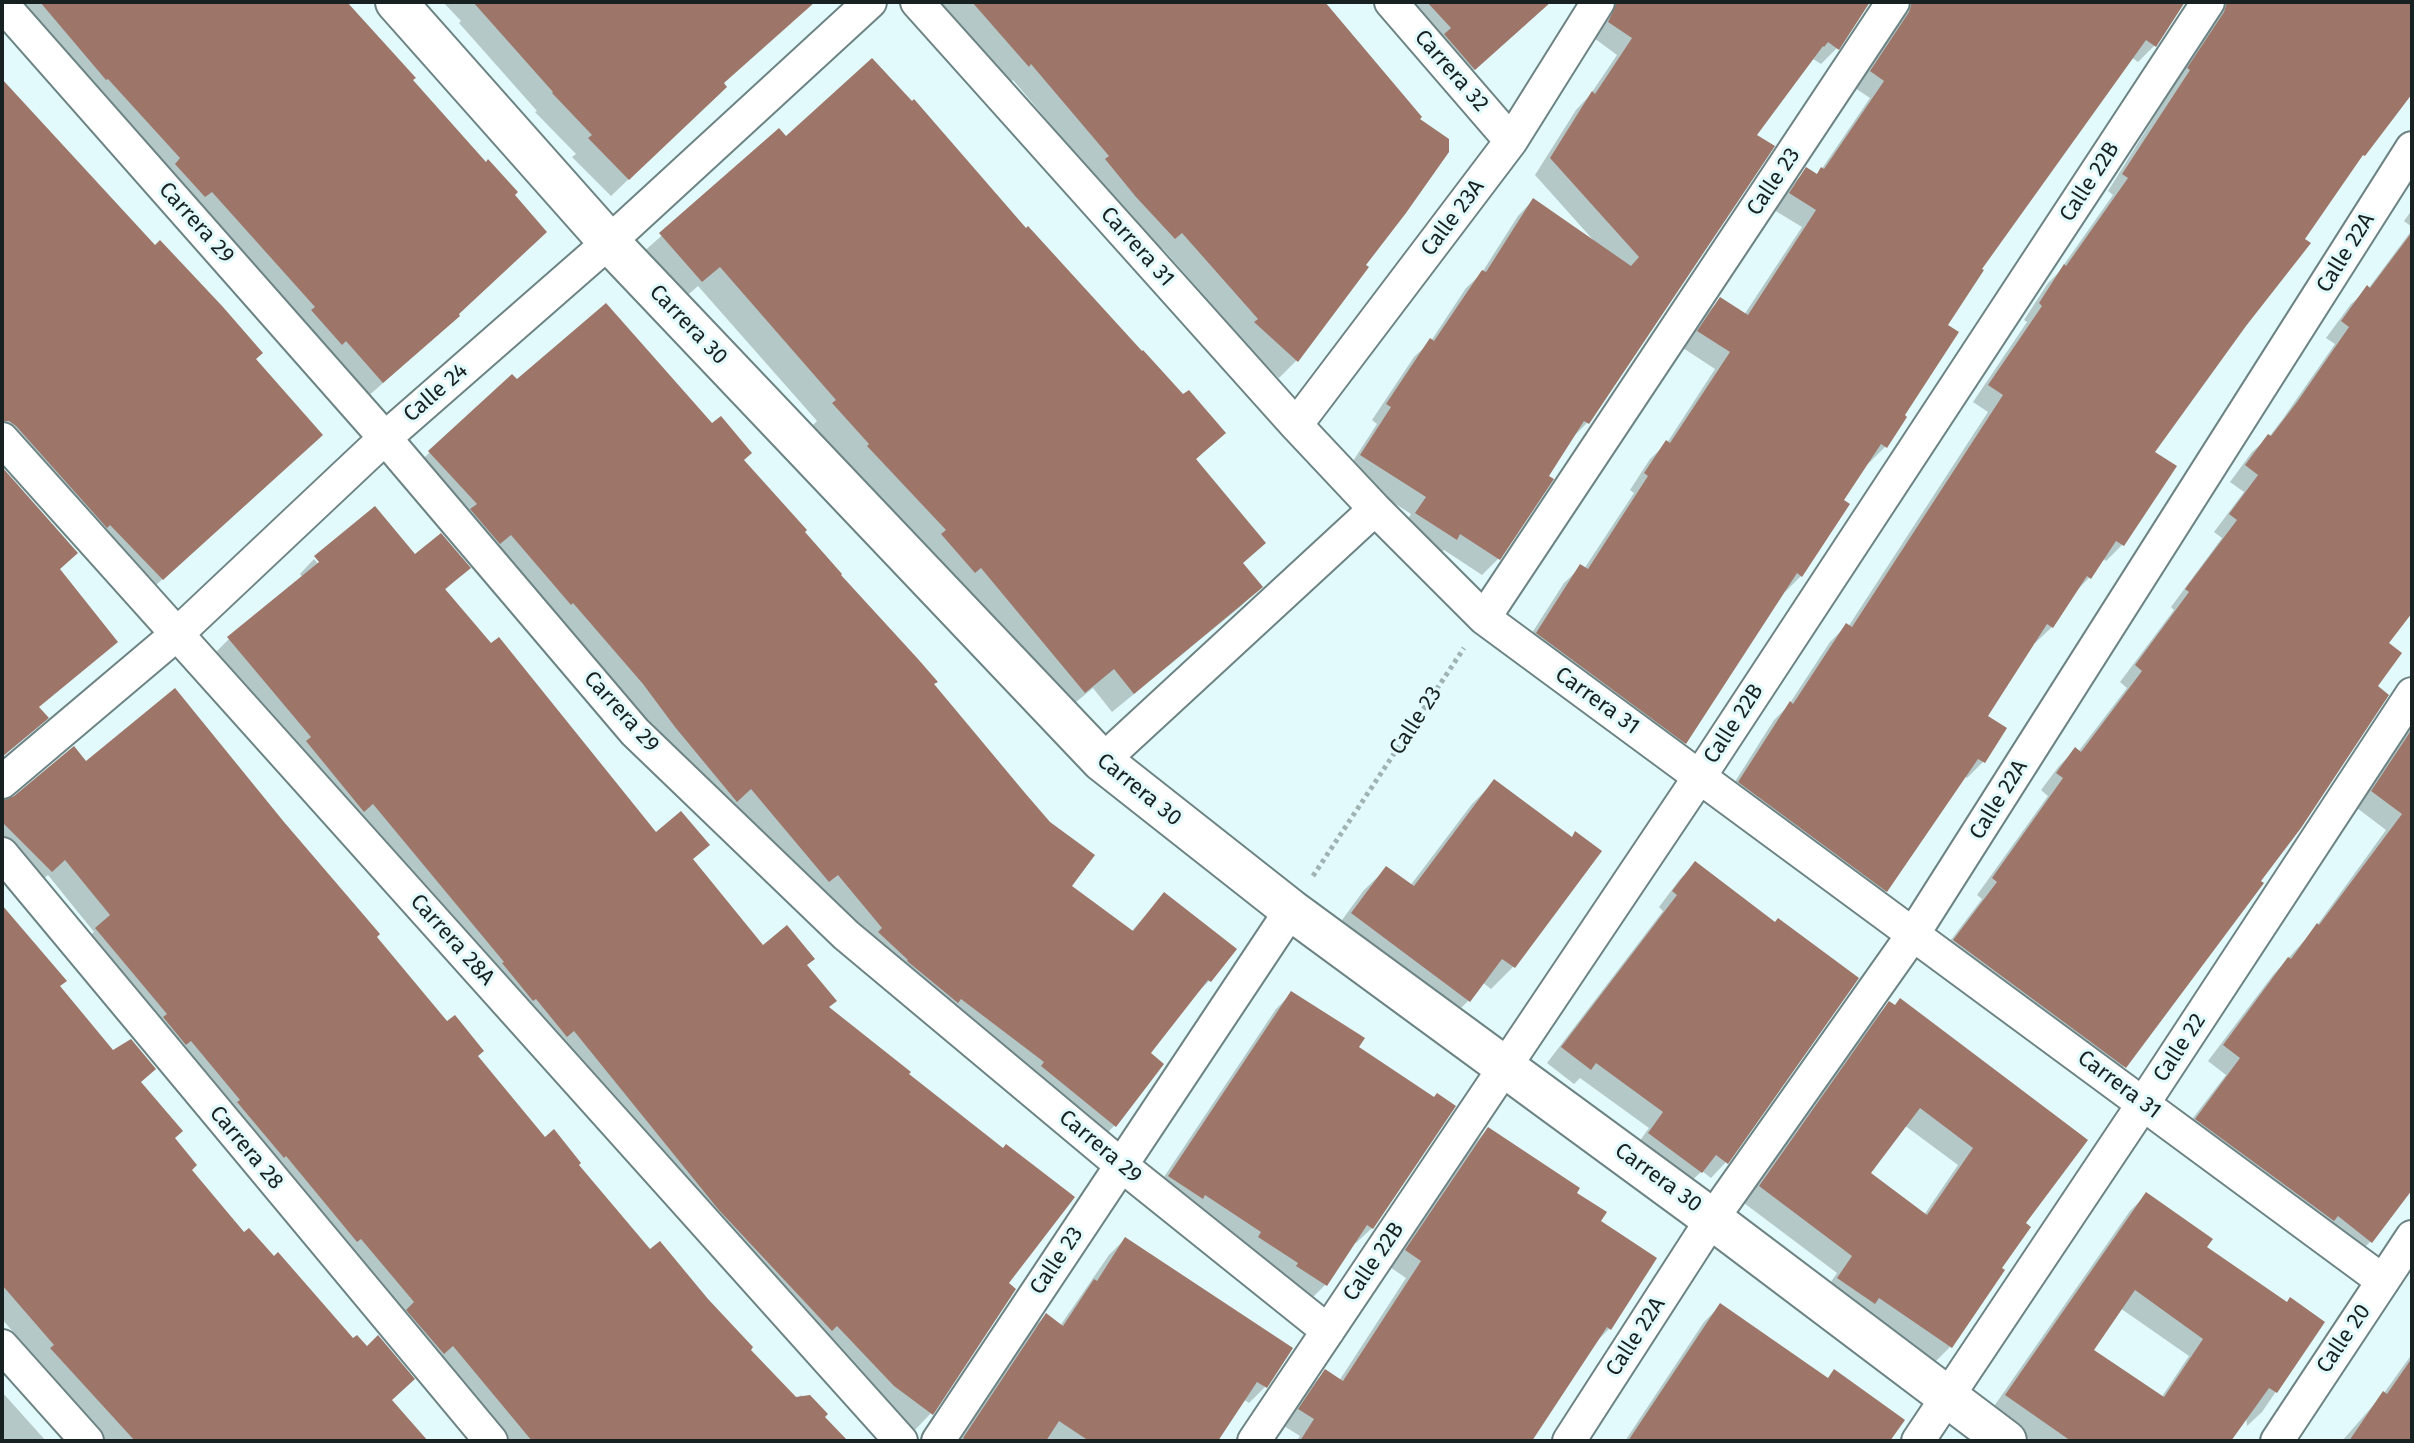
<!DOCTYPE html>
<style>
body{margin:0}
#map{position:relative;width:2414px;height:1443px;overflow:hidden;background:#e2fafb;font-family:"Fira Sans",sans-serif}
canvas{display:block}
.frame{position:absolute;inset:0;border:4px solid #182121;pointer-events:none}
</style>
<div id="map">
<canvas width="2414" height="1443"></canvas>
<div class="frame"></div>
</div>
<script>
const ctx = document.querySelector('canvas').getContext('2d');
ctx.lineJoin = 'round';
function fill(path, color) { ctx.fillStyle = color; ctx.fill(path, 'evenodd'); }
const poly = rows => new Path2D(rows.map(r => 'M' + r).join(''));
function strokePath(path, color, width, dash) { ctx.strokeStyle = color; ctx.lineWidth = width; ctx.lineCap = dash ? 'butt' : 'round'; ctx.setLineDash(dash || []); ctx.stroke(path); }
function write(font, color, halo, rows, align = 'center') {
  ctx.font = font + ' "Fira Sans",sans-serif'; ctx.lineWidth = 6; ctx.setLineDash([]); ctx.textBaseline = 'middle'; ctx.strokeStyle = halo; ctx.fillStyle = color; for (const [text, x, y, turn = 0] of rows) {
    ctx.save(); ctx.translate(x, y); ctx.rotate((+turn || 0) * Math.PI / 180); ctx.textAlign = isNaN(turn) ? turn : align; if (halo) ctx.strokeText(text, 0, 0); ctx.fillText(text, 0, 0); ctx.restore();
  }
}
const shadow = poly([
 [8,2,345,2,410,80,456,315,441,332,366,398],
 [443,2,813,2,722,84,707,104,611,196,572,157,576,154,535,112,537,111,459,23,461,21],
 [934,2,1322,2,1364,265,1297,360,1279,378,1239,341,1241,338,1163,249,1156,255,1093,175,1013,80,1010,83,972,38,969,41],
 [1391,2,1536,2,1526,24,1457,85],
 [1612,2,1658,2,1755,135,1588,422,1572,438,1546,476,1551,479,1498,559,1482,575,1444,550,1439,554,1401,529,1411,514,1346,472,1377,424,1372,420,1414,357,1431,341,1466,288,1481,274,1518,216,1533,200,1595,242,1535,175,1576,110,1590,95,1617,55,1594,38],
 [1722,2,1868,2,1837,48,1821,64],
 [1887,2,2183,2,2154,46,2138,62,2131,57,1979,270,1946,326,1902,415,1904,417,1885,447,1869,463,1867,462,1841,501,1801,576,1785,592,1783,591,1685,742,1669,759,1521,650,1564,583,1581,567,1584,569,1634,493,1630,490,1650,459,1667,443,1715,369,1683,348,1704,316,1720,300,1744,315,1802,227,1774,210,1790,186,1807,170,1816,176,1819,173,1870,98,1855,88,1893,31,1896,22],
 [2202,2,2400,2,2412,10,2412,73,2363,155,2354,165,2245,325,2153,453,2174,466,2122,545,2106,561,2102,558,2089,578,2073,594,2052,627,2035,643,2033,642,1985,716,1983,762,1967,778,1964,776,1886,891,1870,907,1724,799,1774,720,1788,706,1830,642,1846,626,1848,627,1988,412,1973,402,2027,322,2024,320,2048,283,2058,273,2113,195,2108,191,2208,31],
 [2,83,254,359,304,451,145,595,2,445],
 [779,131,786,139,1026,231,1183,397,1223,433,1195,460,1263,543,1241,565,1260,587,1240,607,1112,712,1093,688,1064,712,848,468,850,466,813,425,817,421,698,286,681,301,640,255],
 [2412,210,2412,227,2404,221],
 [2412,230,2412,610,2386,644,2375,687,2258,881,2124,1066,2108,1083,1938,957,1982,899,1977,895,2048,796,2041,790,2059,766,2075,750,2078,752,2127,688,2120,682,2174,610,2171,607,2222,538,2214,532,2244,492,2230,482,2252,452,2269,437,2282,420,2335,344,2326,338,2351,304,2368,289],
 [517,382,741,461,932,684,1069,886,1131,932,1164,894,1210,980,1194,996,1148,1054,1115,1125,1099,1141,812,897,734,804,719,816,414,468,430,452],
 [415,557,468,568,444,591,656,835,707,845,691,861,763,948,805,966,827,1008,1006,1284,931,1413,915,1430,878,1401,213,655,229,639,303,578,300,574,314,559,324,571],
 [2412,728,2412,1187,2371,1241,2355,1257,2180,1135,2226,1075,2208,1061,2273,975,2313,931,2386,830,2357,808,2404,736],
 [86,763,374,937,545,1139,577,1165,650,1252,796,1400,801,1395,844,1441,502,1441,80,945,94,932,48,875,34,887,2,854,2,802],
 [1494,782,1571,839,1600,852,1513,967,1491,989,1482,982,1468,1001,1446,1023,1331,935,1364,890,1386,869,1410,886,1472,804],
 [1695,864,1726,1162,1711,1178,1702,1171,1685,1187,1634,1149,1649,1128,1580,1078,1574,1084,1547,1063,1663,911,1659,907,1680,879],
 [2,923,139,1084,190,1170,425,1441,106,1441,36,1365,39,1362,2,1319],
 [1291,994,1357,1048,1372,1228,1356,1243,1354,1242,1325,1285,1310,1300,1154,1192,1276,1009],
 [1889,1004,2023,1224,1950,1347,1934,1363,1822,1295,1837,1273,1744,1203,1873,1020],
 [1904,1125,1958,1165,1924,1215,1868,1174],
 [1488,1129,1575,1194,1598,1222,1654,1258,1609,1329,1593,1345,1529,1441,1296,1441,1300,1436,1284,1426,1309,1388,1325,1372,1339,1381,1406,1278,1390,1267,1472,1146],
 [2146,1195,2205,1248,2286,1304,2323,1323,2262,1412,2247,1426,2246,1416,2229,1441,2032,1441,1990,1412,2130,1211],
 [2120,1308,2189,1356,2161,1398,2091,1350],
 [1125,1239,1265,1387,1249,1403,1243,1399,1214,1441,957,1441,1030,1331,1046,1315,1060,1326,1109,1255],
 [1720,1306,1827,1379,1834,1372,1888,1441,1625,1441,1704,1322],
 [2412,1354,2412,1441,2342,1441,2384,1393],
 [2,1392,46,1441,2,1441]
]);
const building = poly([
 [40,2,347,2,416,78,413,80,486,162,488,159,518,192,515,195,547,232,459,314,460,316,383,383,346,341,342,345,311,310,315,307,212,192,205,197,175,164,180,158,108,79,106,80],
 [473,2,815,2,724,83,727,87,629,180,588,138,592,135,552,93,553,92],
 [972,2,1325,2,1422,117,1420,119,1449,139,1449,152,1406,213,1366,265,1369,267,1298,362,1254,322,1258,319,1182,233,1175,239,1136,197,1105,159,1109,156,1031,64,1029,67],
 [1427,2,1551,2,1475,70,1444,34,1451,28],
 [1617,2,1870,2,1839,50,1828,42,1824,47,1823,46,1757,135,1775,146,1589,424,1584,421,1549,476,1554,479,1500,560,1460,534,1457,540,1415,513,1426,497,1360,455,1391,407,1386,404,1430,338,1434,341,1482,270,1486,272,1533,198,1631,266,1639,257,1550,158,1592,91,1595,94,1632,38,1608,22],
 [1912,2,2185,2,2156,47,2146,40,1982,269,1984,270,1948,325,1959,332,1905,415,1907,417,1887,448,1881,444,1844,500,1850,504,1802,577,1797,573,1686,744,1536,633,1580,564,1588,569,1648,476,1644,473,1666,440,1670,443,1730,352,1697,331,1720,297,1748,315,1816,210,1789,193,1806,167,1817,174,1821,167,1824,169,1884,81,1870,71,1909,12],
 [2227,2,2412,2,2412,94,2365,156,2363,155,2305,239,2311,243,2246,326,2155,452,2177,466,2124,546,2116,541,2091,579,2087,576,2053,628,2047,624,1988,716,2007,728,1985,763,1978,759,1887,892,1738,782,1790,701,1793,704,1846,623,1852,627,2003,395,1988,385,2042,306,2039,303,2064,264,2066,266,2128,178,2122,174,2190,70,2187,68,2224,12],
 [872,58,912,101,914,99,1026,228,1028,226,1142,351,1143,350,1183,394,1189,390,1226,433,1196,459,1266,543,1243,563,1263,587,1134,694,1114,669,1085,693,981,568,975,573,941,534,946,530,867,446,869,444,832,403,836,400,720,267,702,282,659,233,779,128,786,136],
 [2,79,155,245,160,240,223,307,263,353,256,359,323,435,163,580,110,525,107,528,16,426,9,421,2,421],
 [2412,232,2412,613,2389,643,2402,653,2378,686,2389,695,2301,828,2261,881,2264,883,2126,1068,1953,940,1997,882,1992,878,2063,778,2056,773,2075,747,2081,752,2142,671,2135,665,2189,592,2185,589,2237,520,2229,514,2258,475,2245,465,2268,434,2271,436,2297,402,2349,327,2341,321,2367,285,2370,288],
 [606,303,712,423,721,416,752,453,744,460,807,530,805,532,842,574,841,575,918,659,938,682,934,684,1025,793,1050,822,1095,855,1072,886,1133,931,1164,892,1237,949,1211,982,1208,980,1151,1053,1164,1064,1116,1127,1041,1066,1044,1062,961,999,958,1003,907,961,908,960,878,932,882,928,838,875,829,882,751,789,737,802,675,727,643,684,573,603,571,605,511,535,500,544,470,509,477,504,428,451,512,374,517,379],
 [2,467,78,553,60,569,118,642,39,707,49,718,2,757],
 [375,506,415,554,441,533,471,568,445,589,491,643,499,637,656,832,681,811,710,845,693,859,763,945,787,925,815,959,807,965,837,1001,829,1007,911,1072,909,1074,1003,1148,1006,1144,1075,1197,1009,1283,1016,1289,933,1415,894,1386,837,1326,832,1331,718,1209,574,1031,567,1037,536,999,533,1001,502,963,504,962,373,804,364,812,306,741,311,737,227,637,319,562,314,556],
 [175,688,284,822,380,934,377,937,447,1021,455,1015,484,1051,478,1056,545,1137,554,1129,581,1163,579,1165,650,1249,660,1241,708,1299,753,1347,751,1350,796,1397,810,1395,828,1414,825,1417,848,1441,532,1441,453,1346,444,1354,406,1310,414,1302,361,1239,357,1242,286,1156,284,1158,237,1102,240,1100,191,1041,186,1045,163,1017,167,1014,95,928,110,915,65,860,52,872,2,822,2,801,14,796,74,746,86,761],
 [2412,729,2412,1190,2372,1243,2338,1216,2334,1221,2195,1119,2240,1058,2223,1045,2288,957,2291,959,2317,923,2319,925,2402,814,2371,791],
 [1494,779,1572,837,1575,831,1602,851,1515,968,1502,959,1470,1002,1351,913,1386,866,1414,886],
 [1695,861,1775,922,1778,918,1859,978,1728,1164,1716,1155,1702,1173,1648,1133,1663,1112,1596,1063,1591,1070,1561,1047,1677,895,1672,891],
 [2,905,67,981,60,986,113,1050,131,1039,156,1069,141,1082,183,1131,175,1138,197,1165,192,1170,244,1232,249,1228,274,1256,278,1252,353,1338,357,1335,367,1346,378,1335,415,1379,392,1400,428,1441,135,1441,50,1348,54,1345,2,1285],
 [1291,991,1365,1038,1359,1047,1434,1097,1437,1093,1456,1106,1373,1229,1367,1225,1327,1286,1296,1266,1298,1263,1258,1237,1261,1232,1205,1195,1203,1199,1168,1176],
 [1900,998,2088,1140,2026,1223,2031,1227,2002,1268,2005,1270,1952,1348,1879,1298,1875,1304,1837,1278,1852,1256,1759,1186,1889,1001,1895,1005],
 [1920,1108,1973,1148,1927,1215,1871,1173],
 [1488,1127,1580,1188,1577,1193,1607,1212,1601,1221,1657,1258,1611,1330,1607,1327,1532,1441,1300,1441,1314,1419,1298,1409,1325,1369,1343,1381,1421,1261,1405,1250],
 [2146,1192,2213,1239,2207,1247,2287,1302,2290,1297,2325,1322,2277,1393,2269,1388,2231,1441,2071,1441,2005,1395],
 [2135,1290,2203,1339,2164,1397,2094,1350],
 [1125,1237,1293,1348,1267,1388,1257,1382,1218,1441,1089,1441,1059,1421,1046,1441,967,1441,963,1438,1046,1313,1063,1326,1094,1279,1097,1281],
 [1720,1303,1828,1378,1834,1369,1905,1420,1890,1441,1628,1441],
 [2412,1358,2412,1441,2349,1441,2383,1391,2387,1394]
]);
const path = poly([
 [1313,876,1464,648]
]);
const minor = poly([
 [917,2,1296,425,1375,509,1484,618,2383,1281],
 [1391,2,1511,141],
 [2,4,385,438,635,732,846,935,1121,1165,1328,1331],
 [1296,425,1511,141,1598,2],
 [2,439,901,1441],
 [1484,618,1893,2],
 [1102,761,1375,509],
 [2,782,177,634,385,438,609,242,870,2],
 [2,854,491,1441],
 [2,1346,87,1441],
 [938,1441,1291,910],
 [1254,1441,1700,776,2208,2],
 [1569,1441,1712,1219,1914,933,2412,148],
 [1918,1441,2143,1104,2412,694],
 [2277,1441,2412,1237]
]);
const tertiary = poly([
 [396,2,609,242,1102,761,1291,910,1712,1219,2006,1441]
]);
const streetNames = [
 ["Carrera 32",1451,71,49],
 ["Calle 23",1774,182,-56],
 ["Calle 22B",2090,182,-57],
 ["Calle 23A",1453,218,-53],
 ["Carrera 29",196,223,48],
 ["Carrera 31",1137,247,48],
 ["Calle 22A",2346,253,-58],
 ["Carrera 30",688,325,46],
 ["Calle 24",436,393,-41],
 ["Carrera 31",1597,701,36],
 ["Carrera 29",621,712,48],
 ["Calle 23",1416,721,-57],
 ["Calle 22B",1734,724,-57],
 ["Carrera 30",1139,790,39],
 ["Calle 22A",1999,800,-58],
 ["Carrera 28A",452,940,48],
 ["Calle 22",2180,1048,-57],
 ["Carrera 31",2119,1085,37],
 ["Carrera 29",1100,1147,40],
 ["Carrera 28",246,1148,50],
 ["Carrera 30",1658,1178,36],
 ["Calle 23",1057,1261,-56],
 ["Calle 22B",1374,1262,-56],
 ["Calle 22A",1636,1337,-57],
 ["Calle 20",2344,1339,-56]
];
fill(shadow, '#0003');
fill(building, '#9d7669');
strokePath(minor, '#6d8384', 36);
strokePath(tertiary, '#6d8384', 44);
strokePath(path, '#a0b3b3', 5, [4, 4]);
strokePath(minor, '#fff', 32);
strokePath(tertiary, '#fff', 40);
write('22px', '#182121', '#e2fafb', streetNames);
</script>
